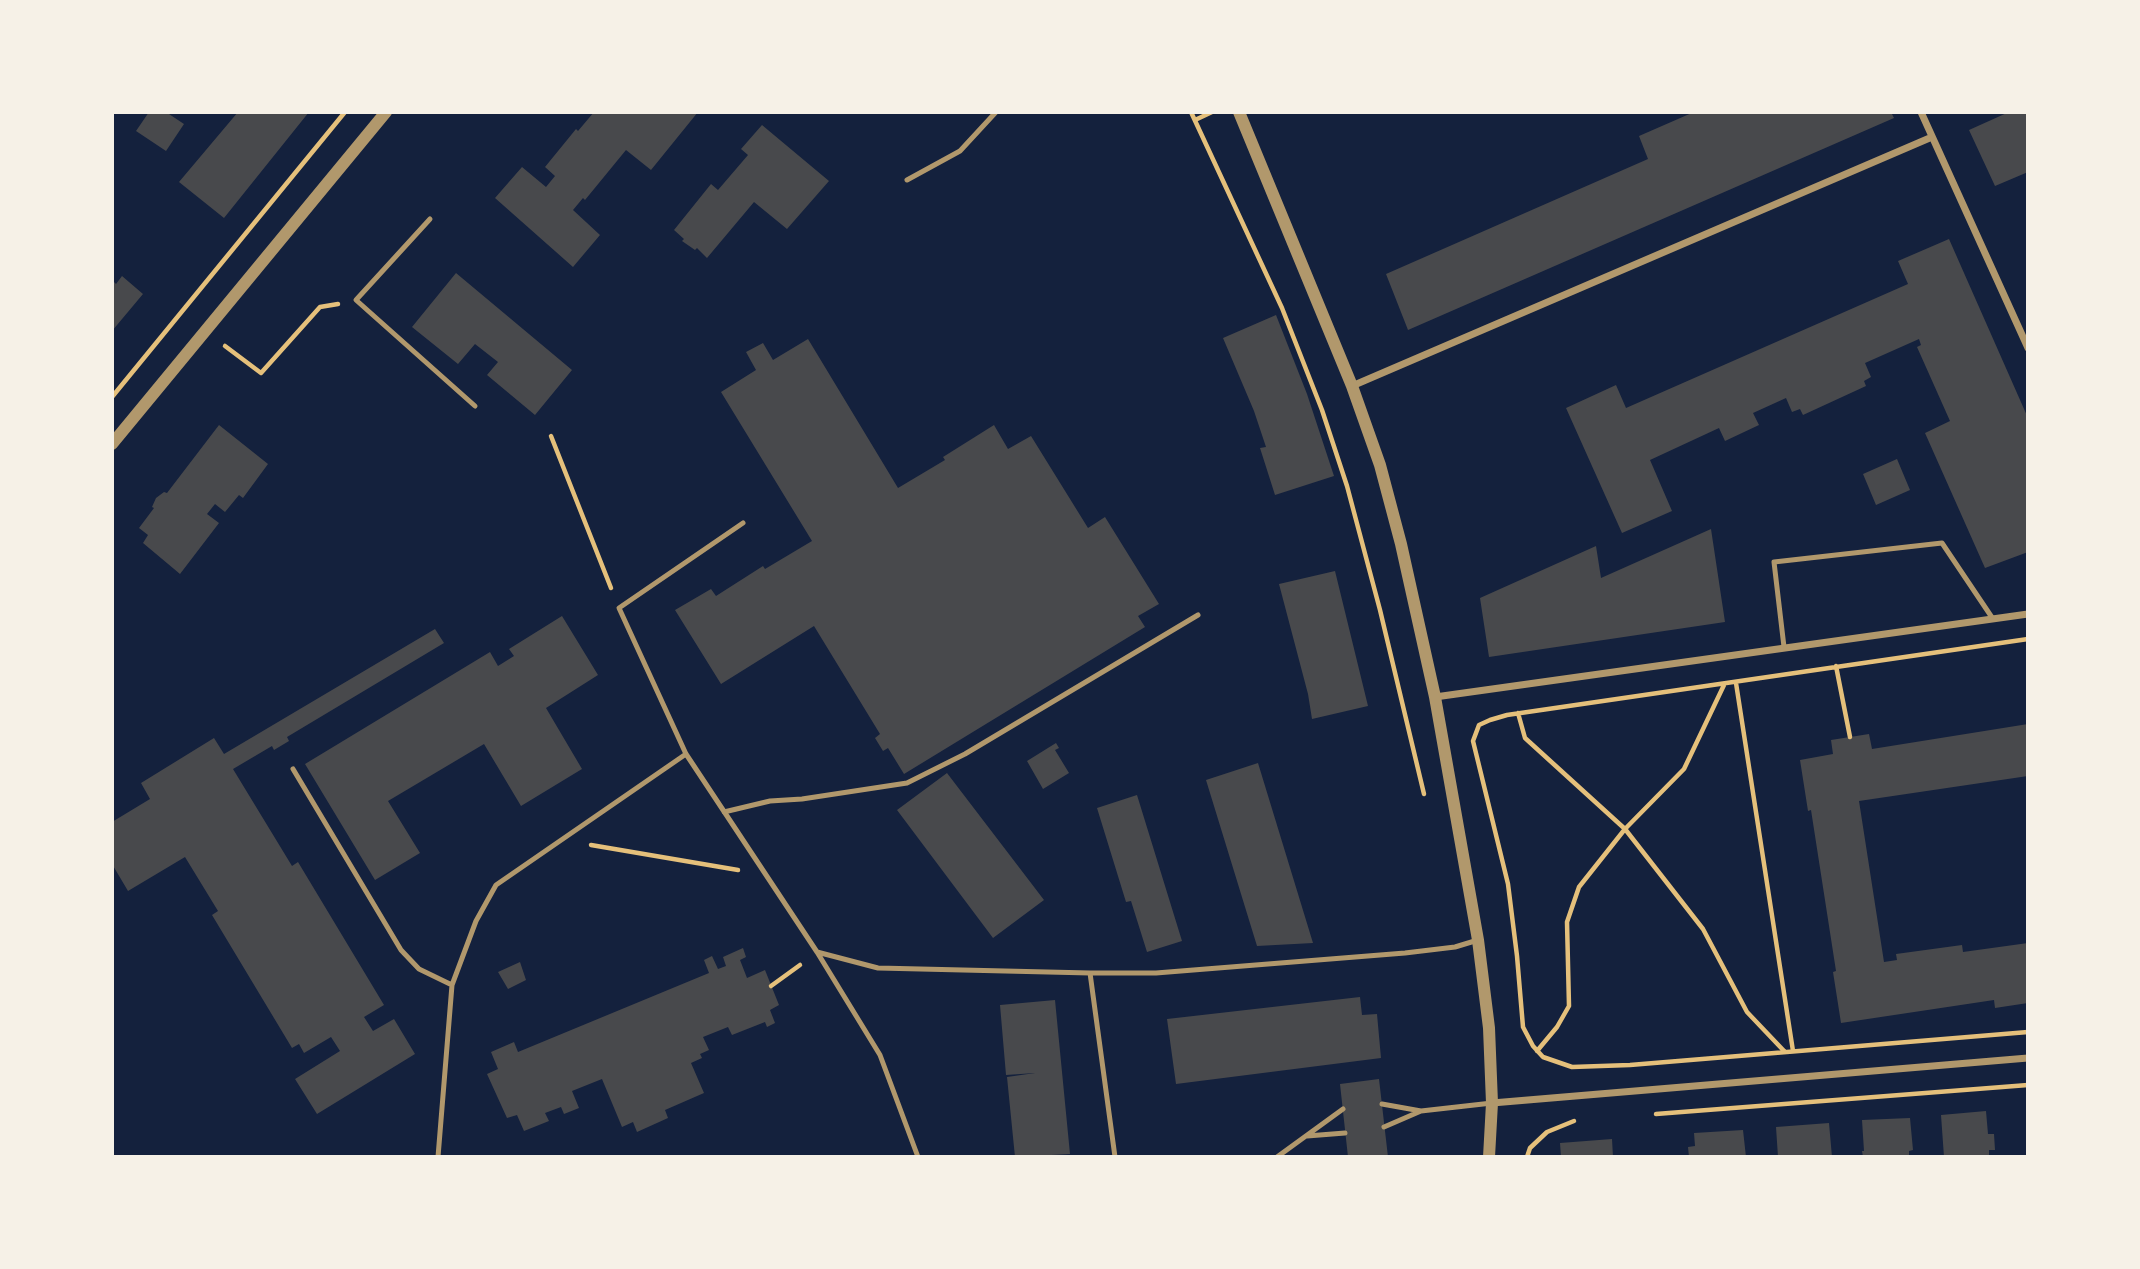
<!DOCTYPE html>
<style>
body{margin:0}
#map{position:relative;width:2140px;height:1269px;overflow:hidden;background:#14213d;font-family:"PT Sans",sans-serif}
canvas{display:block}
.frame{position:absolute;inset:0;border:114px solid #f6f1e7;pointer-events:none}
</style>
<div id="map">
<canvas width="2140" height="1269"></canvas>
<div class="frame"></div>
</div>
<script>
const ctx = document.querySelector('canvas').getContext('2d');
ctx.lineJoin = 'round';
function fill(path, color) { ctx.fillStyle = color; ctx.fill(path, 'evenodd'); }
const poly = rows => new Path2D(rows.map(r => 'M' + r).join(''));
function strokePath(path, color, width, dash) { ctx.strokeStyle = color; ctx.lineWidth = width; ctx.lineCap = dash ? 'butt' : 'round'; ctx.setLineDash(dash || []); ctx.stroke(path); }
const building = poly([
 [149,112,166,112,184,124,166,151,136,131],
 [238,112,309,112,224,218,179,182],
 [594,112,698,112,651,170,626,150,585,200,583,198,573,210,600,235,573,267,495,198,522,167,546,187,555,176,545,167,576,129,578,131],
 [1694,112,1891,112,1894,118,1408,330,1386,274,1648,159,1639,136],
 [2009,112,2028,112,2028,172,1995,186,1969,130],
 [762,125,829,181,787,229,754,202,707,258,697,248,695,250,682,241,684,239,674,230,711,184,718,190,748,155,741,149],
 [1949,239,2028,418,2028,552,1985,568,1925,433,1950,421,1917,347,1921,345,1919,339,1865,363,1871,377,1864,381,1866,386,1803,415,1800,409,1792,412,1786,398,1753,413,1759,425,1725,441,1719,428,1650,460,1672,511,1622,533,1566,408,1616,385,1626,408,1908,284,1898,261],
 [456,273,572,370,535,415,487,375,498,362,475,344,458,364,412,327],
 [122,276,143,294,112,331,112,280,116,284],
 [1276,315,1307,394,1334,476,1275,495,1260,448,1266,447,1254,411,1223,338],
 [808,339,898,488,945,460,943,457,994,425,1008,449,1031,436,1088,528,1105,517,1159,604,1138,616,1145,627,904,774,888,748,883,751,875,738,880,734,814,626,721,684,675,610,711,589,716,596,763,566,765,569,812,541,721,392,756,370,746,352,763,343,773,360],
 [219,425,268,464,243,498,239,495,225,512,215,504,207,514,219,523,180,574,143,543,148,535,139,528,154,508,152,507,156,498,164,492,167,493],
 [1897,459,1910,490,1876,505,1863,474],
 [1711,529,1725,622,1489,657,1480,598,1596,546,1601,578],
 [1335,571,1368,706,1312,719,1308,694,1279,584],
 [562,616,598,675,546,708,582,769,521,806,484,744,388,801,420,853,375,880,305,764,490,652,498,666,514,656,509,649],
 [435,629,444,643,287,737,289,741,274,750,272,746,233,769,292,866,298,862,384,1005,364,1017,373,1031,394,1019,415,1054,317,1114,295,1079,340,1051,331,1037,304,1053,299,1044,292,1048,212,915,218,911,185,857,128,891,112,864,112,822,150,799,141,783,214,738,224,754],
 [2028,724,2028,776,1859,801,1884,962,1897,960,1896,954,1962,945,1963,952,2028,943,2028,1003,1995,1008,1994,1000,1841,1023,1833,972,1836,971,1811,810,1808,811,1800,760,1833,754,1831,740,1869,734,1872,749],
 [1056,743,1059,748,1055,750,1069,773,1043,789,1027,761],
 [1258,763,1313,943,1257,946,1206,780],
 [947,773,1044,900,993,938,897,810],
 [1137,795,1182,941,1147,952,1131,901,1126,902,1097,808],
 [743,948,746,957,740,960,747,978,765,970,779,1005,770,1010,775,1023,767,1027,765,1022,732,1035,728,1027,703,1037,709,1050,700,1054,702,1058,691,1063,704,1093,665,1110,668,1118,637,1132,633,1122,622,1127,602,1079,572,1091,579,1108,564,1114,561,1107,545,1113,549,1121,524,1131,517,1115,507,1118,487,1074,498,1069,491,1052,514,1042,518,1052,709,973,704,960,712,956,718,969,726,966,723,957],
 [520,962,526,980,508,989,498,972],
 [1360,997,1362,1015,1377,1014,1381,1058,1176,1084,1167,1019],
 [1055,1000,1070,1154,1015,1157,1007,1077,1035,1073,1006,1075,1000,1005],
 [1379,1079,1388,1157,1348,1157,1340,1084],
 [1986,1111,1988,1134,1994,1134,1995,1150,1989,1150,1989,1156,1944,1157,1941,1115],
 [1910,1118,1913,1150,1909,1151,1909,1157,1863,1157,1862,1151,1864,1151,1862,1120],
 [1829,1123,1832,1157,1778,1157,1776,1127],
 [1743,1130,1746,1157,1689,1157,1688,1147,1695,1146,1694,1133],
 [1612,1139,1613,1157,1561,1157,1560,1143]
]);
const path = poly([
 [1191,112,1282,308,1322,410,1347,486,1380,610,1424,794],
 [1195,120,1212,112],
 [225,346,261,373,320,307,338,304],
 [112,397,345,112],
 [551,436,611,588],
 [2028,639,1507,715,1490,720,1479,725,1473,741,1508,884,1517,956,1523,1027,1533,1046,1543,1057,1572,1067,1630,1065,2028,1032],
 [1836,666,1850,737],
 [1736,683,1793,1051],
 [1518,713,1525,738,1625,829,1703,929,1747,1012,1785,1052],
 [591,845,738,870],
 [771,986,800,965],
 [1537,1051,1557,1027,1569,1006,1567,922,1579,887,1625,829,1684,769,1724,685],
 [1656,1114,2028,1085],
 [1527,1157,1530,1148,1547,1132,1574,1121]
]);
const service = poly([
 [907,180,960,151,996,112],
 [430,219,356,300,475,406],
 [743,523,619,608,686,754,817,952,880,1055,918,1157],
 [1784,647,1774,562,1942,543,1993,619],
 [293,769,401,950,419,969,452,985],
 [724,812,770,801,802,799,907,783,965,754,1198,615],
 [817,952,878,968,1090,973,1156,973,1405,953,1455,947,1478,940],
 [1090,973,1115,1157],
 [1382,1104,1421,1111,1492,1103],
 [1384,1127,1421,1111],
 [1307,1136,1345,1133],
 [438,1157,452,985,476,921,496,885,686,754],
 [1277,1157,1343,1109]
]);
const minor = poly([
 [1921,112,2028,348],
 [1352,386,1932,137],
 [1435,697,2028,614],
 [1492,1103,2028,1058]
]);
const tertiary = poly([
 [1239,112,1352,386,1380,465,1401,544,1435,697,1478,940,1489,1028,1492,1103,1489,1157],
 [112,444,386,112]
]);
fill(building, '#48494c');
strokePath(path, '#e5c07b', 4.5);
strokePath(service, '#b1986c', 5);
strokePath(minor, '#b1986c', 7);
strokePath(tertiary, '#b1986c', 12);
</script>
